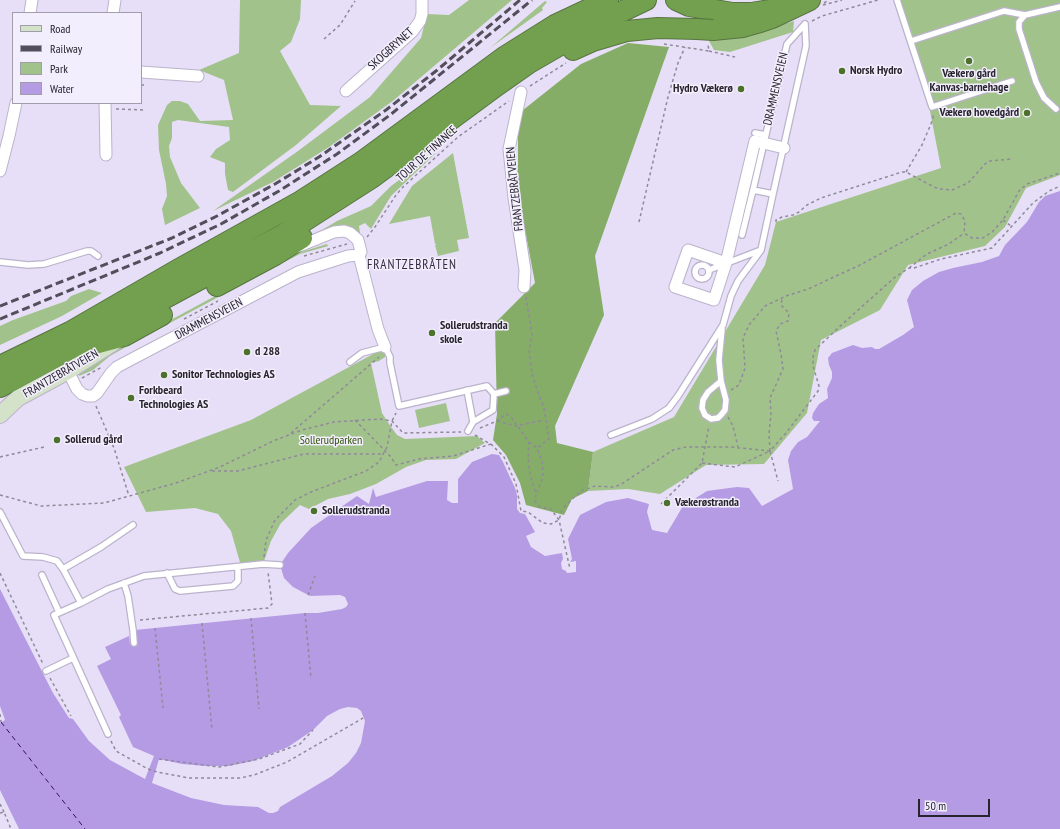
<!DOCTYPE html>
<meta charset="utf-8">
<style>
body{margin:0}
#map{position:relative;width:1060px;height:829px;overflow:hidden;background:#e7dff7;font-family:"PT Sans Narrow",sans-serif}
canvas{display:block}
.legend{position:absolute;left:12px;top:12px;width:130px;height:92px;box-sizing:border-box;background:#f3eefd;border:1px solid #a19daa;margin:0;padding:5px 7px;list-style:none;font-size:12px;color:#27242d}
.legend li{display:flex;align-items:center;gap:8px;height:20px}
.legend b{width:20px;border:1px solid #a19daa}
.scale{position:absolute;left:918px;top:799px;width:72px;height:18px;box-sizing:border-box;border:2px solid #27242d;border-top:0;padding-left:5px;font-size:12px;line-height:14px;white-space:nowrap;color:#27242d;-webkit-text-stroke:3px #f3eefd;paint-order:stroke}
</style>
<div id="map">
<canvas width="1060" height="829"></canvas>
<ul class="legend">
<li><b style="height:5px;background:#d5e2ca"></b>Road</li>
<li><b style="height:5px;background:#524e5b"></b>Railway</li>
<li><b style="height:11px;background:#a2c28b"></b>Park</li>
<li><b style="height:11px;background:#b59be3"></b>Water</li>
</ul>
<div class="scale">50 m</div>
</div>
<script>
const ctx = document.querySelector('canvas').getContext('2d');
ctx.lineJoin = 'round';
function fill(path, color) { ctx.fillStyle = color; ctx.fill(path, 'evenodd'); }
const poly = rows => new Path2D(rows.map(r => 'M' + r).join(''));
function strokePath(path, color, width, dash) { ctx.strokeStyle = color; ctx.lineWidth = width; ctx.lineCap = dash ? 'butt' : 'round'; ctx.setLineDash(dash || []); ctx.stroke(path); }
function write(font, color, halo, rows, align = 'center') {
  ctx.font = font + ' "PT Sans Narrow",sans-serif'; ctx.lineWidth = 3; ctx.setLineDash([]); ctx.textBaseline = 'middle'; ctx.strokeStyle = halo; ctx.fillStyle = color; for (const [text, x, y, turn = 0] of rows) {
    ctx.save(); ctx.translate(x, y); ctx.rotate((+turn || 0) * Math.PI / 180); ctx.textAlign = isNaN(turn) ? turn : align; if (halo) ctx.strokeText(text, 0, 0); ctx.fillText(text, 0, 0); ctx.restore();
  }
}
const green = poly([
 [240,0,301,0,300,19,291,42,280,51,310,105,341,106,296,145,233,192,228,190,225,174,225,163,210,157,216,149,230,140,229,127,178,120,172,122,172,138,169,146,170,157,181,183,200,208,165,225,162,209,167,196,166,184,159,150,158,125,167,105,172,101,180,101,188,104,200,121,233,120,224,80,199,70,239,53],
 [469,0,512,0,394,100,329,147,273,182,213,211,298,151,370,97,421,38,427,14,449,15],
 [895,0,1060,0,1060,175,1026,188,1005,227,985,246,908,265,880,310,821,340,807,413,764,464,706,465,660,494,628,489,588,491,593,452,674,417,765,265,776,222,941,168,930,111],
 [545,1,547,2,542,8,543,10,490,48],
 [794,21,793,32,730,52,714,50,709,41,752,34],
 [438,151,391,196,371,229,365,223,359,226,360,233,335,228,300,243,337,221,371,206,391,186],
 [453,153,469,238,457,240,459,251,438,256,435,245,437,244,435,244,430,216,389,224,412,186],
 [327,244,328,246,300,254,271,269,140,339,110,356,93,370,79,376,80,369,265,269,298,253],
 [89,289,102,293,62,316,0,345,0,326,13,320,66,301,71,296],
 [383,350,386,355,385,357,379,361,371,363,382,413,389,424,397,435,405,439,477,436,485,443,456,459,426,460,406,467,376,484,350,494,328,499,309,509,300,505,281,523,271,541,263,564,241,566,231,531,218,514,195,508,146,512,124,467,251,420,375,353],
 [446,403,450,421,419,428,415,410]
]);
const forest = poly([
 [628,43,669,47,595,256,604,315,555,426,557,443,593,452,588,491,572,499,564,515,526,505,520,483,506,455,493,440,497,414,495,323,535,283,518,192,518,114,581,64]
]);
const water = poly([
 [1060,191,1060,829,19,829,0,790,0,723,5,720,0,706,0,589,53,693,69,718,73,719,89,741,110,760,145,779,154,756,133,747,119,717,121,715,97,666,111,659,105,647,129,636,130,644,137,643,135,630,305,613,318,613,342,609,346,607,348,604,345,597,340,595,310,596,293,587,284,578,280,565,288,553,311,528,357,496,369,504,373,488,376,497,427,481,448,481,447,500,452,503,458,503,458,479,472,462,492,454,499,455,503,462,515,488,517,495,517,509,520,513,525,514,535,532,526,536,531,547,545,556,562,553,563,559,561,563,562,569,566,571,567,573,576,572,576,561,570,562,572,559,568,539,580,515,606,502,628,498,649,504,647,512,652,530,667,533,683,506,707,491,737,487,749,488,762,506,793,489,788,460,791,451,798,442,807,437,820,421,814,421,812,418,813,413,819,404,828,398,827,389,832,378,832,372,829,365,828,358,832,353,853,345,862,348,872,347,875,349,879,349,903,335,914,327,907,300,912,290,923,281,939,272,953,268,982,262,999,256,1005,245,1027,222,1039,202,1045,196],
 [348,707,357,708,361,711,365,721,361,743,356,753,348,763,332,776,280,807,278,811,273,813,269,813,258,807,224,805,191,798,152,783,159,759,182,764,205,766,229,766,253,761,288,747,313,730,327,716,340,709]
]);
const ferry = poly([
 [1,722,85,829]
]);
const path = poly([
 [824,3,829,0],
 [823,5,842,0],
 [812,21,822,16,878,0],
 [324,39,340,25,355,1],
 [664,44,709,51,708,45],
 [709,51,735,57],
 [141,85,147,85],
 [530,86,566,63],
 [116,109,145,110],
 [906,172,922,145,933,119,933,115],
 [1003,220,1011,226],
 [639,222,668,97,678,63,685,47],
 [776,222,776,220,782,217,793,215,799,212,807,205,821,198,902,172,906,172,934,187,940,189,952,190,968,183,986,163,990,161,1011,159],
 [367,237,375,227,396,195,403,187,458,137,509,101],
 [304,256,347,244],
 [909,268,927,254,949,244,964,233],
 [526,297,532,335,529,350,532,373,537,390,544,408,549,439,537,448],
 [184,319,218,301],
 [82,378,102,367],
 [731,390,739,385,745,368,743,338,749,325,765,306,786,296,808,289,860,265,956,213,961,214,965,221,964,233,972,238,983,238,992,232,1003,220,1019,191,1027,184,1060,173],
 [96,406,114,448,129,496],
 [728,417,733,426,738,447],
 [355,420,391,457,396,465,419,459,453,456,491,444],
 [497,421,516,426,544,420],
 [480,428,497,421,506,414,511,417,529,442,528,458,530,475,536,494,535,501,540,507,551,509,559,520,570,569],
 [291,433,379,357],
 [475,435,492,445,504,457,516,484,521,511,528,512,543,523,551,524,559,520,562,510,567,504,581,491,595,486,612,487,620,485,673,450,686,447,731,447,770,451,786,433,818,391,819,386,813,366,813,357,815,350,838,328,894,278,909,268,914,268,941,259,992,248,1033,203,1049,191,1060,186],
 [529,442,537,448,542,461,543,477,537,492],
 [770,451,769,434,771,414,770,398,783,369,781,354,776,331,780,324,788,321,789,313,781,305,782,299],
 [0,457,44,447],
 [702,463,735,467,770,451,778,481],
 [212,471,238,471,304,454,383,454],
 [0,495,41,506,104,503,176,483,220,467,273,441,302,430,334,422,380,419,392,421,403,433,461,432],
 [661,504,702,463,709,426],
 [264,557,266,540,275,520,295,500,311,492,366,471,379,462,387,447,392,421,396,413],
 [0,573,43,664],
 [308,595,315,576],
 [305,613,311,679],
 [251,618,259,709],
 [140,620,268,608,272,604,268,572],
 [202,623,212,730],
 [155,628,163,708],
 [50,678,71,716],
 [0,714,1,722],
 [111,741,116,751,148,769,157,772,189,778,240,778,254,775,287,762,363,718],
 [159,759,219,767,259,759,300,744,313,730],
 [0,804,4,812],
 [0,813,4,812,11,829]
]);
const lane = poly([
 [897,0,932,107,1012,81],
 [911,41,1004,11,1025,15],
 [1056,109,1044,98,1036,82,1019,29,1019,22,1025,15,1060,7],
 [755,133,766,135],
 [773,194,806,46,805,24],
 [742,235,753,190],
 [0,262,28,265,44,264,87,251,91,251,98,256],
 '695 272a7 7 0 1 1 14 0a7 7 0 1 1-14 0Z',
 [709,270,761,250,773,194,753,190,787,44,805,24],
 [350,362,362,353,385,347,390,357,390,363,399,406,487,386,494,394,506,391],
 [721,381,708,392,703,400,702,408,705,415,711,419,718,418,721,415,725,410,726,400,721,381,719,360,722,329],
 [467,390,473,422,493,410,494,394],
 [468,431,473,422],
 [611,435,652,419,669,408,678,396,723,325,731,296,738,281,761,250],
 [0,512,23,556,43,557,57,561,63,569,81,603],
 [63,569,101,547,133,525],
 [167,573,175,589,180,591,233,586,238,581,238,567],
 [42,575,59,612],
 [124,583,128,596,133,630,134,643],
 [46,671,73,658],
 [108,734,54,615,81,603,108,589,144,576,263,564,280,565]
]);
const street = poly([
 [30,13,32,0],
 [113,13,115,0],
 [141,72,198,76],
 [346,91,412,32,420,21,422,14,422,0],
 [521,92,509,149,514,198,525,270,524,287],
 [105,103,106,155],
 [0,171,9,136,16,103],
 [359,255,378,329,385,347],
 [726,263,688,250,675,287,714,300,726,263,755,141,784,148],
 [68,371,77,389,82,394,87,396,93,396,97,393,111,373,117,367,132,359,298,272,348,256,359,255,361,252,358,240,350,233,344,231,334,232,297,247]
]);
const secondary = poly([
 [0,415,18,398,68,371,116,341]
]);
const highway = poly([
 [676,0,689,6,733,13,751,13,796,6],
 [713,30,743,27,757,23,772,18,810,0],
 [573,50,593,41,627,31,658,28,697,29],
 [217,286,275,255,302,238],
 [98,343,124,336,162,315],
 [0,366,70,332,179,269,301,201,360,163,504,57,555,25,608,0],
 [0,387,284,234,373,177,495,87,529,63,600,22,646,0]
]);
const rail = poly([
 [0,306,172,238,217,216,275,184,319,157,386,110,436,71,520,0],
 [0,319,160,253,221,224,279,191,337,154,390,115,532,0]
]);
const highwayBridge = poly([
 [697,29,713,30]
]);
const markers = [
 [969,61,4,"#4c712b"],
 [842,71,4,"#4c712b"],
 [741,89,4,"#4c712b"],
 [1027,113,4,"#4c712b"],
 [432,333,4,"#4c712b"],
 [247,352,4,"#4c712b"],
 [164,375,4,"#4c712b"],
 [131,398,4,"#4c712b"],
 [57,440,4,"#4c712b"],
 [667,503,4,"#4c712b"],
 [314,511,4,"#4c712b"]
];
const streetNames = [
 ["SKOGBRYNET",391,49,-42],
 ["DRAMMENSVEIEN",776,89,-77],
 ["TOUR DE FINANCE",427,154,-42],
 ["FRANTZEBRÅTVEIEN",515,189,-96],
 ["DRAMMENSVEIEN",209,319,-28],
 ["FRANTZEBRÅTVEIEN",61,374,-30]
];
const poiNames = [
 ["Norsk Hydro",850,71],
 ["Vækerø gård",969,74,"center"],
 ["Kanvas-barnehage",969,88,"center"],
 ["Hydro Vækerø",733,89,"right"],
 ["Vækerø hovedgård",1019,113,"right"],
 ["Sollerudstranda",440,326],
 ["skole",440,340],
 ["d 288",255,352],
 ["Sonitor Technologies AS",172,375],
 ["Forkbeard",139,391],
 ["Technologies AS",139,405],
 ["Sollerud gård",65,440],
 ["Vækerøstranda",675,503],
 ["Sollerudstranda",322,511]
];
const parkNames = [
 ["Sollerudparken",331,441]
];
const neighbourhoodNames = [
 ["FRANTZEBRÅTEN",412,265]
];
fill(green, '#a2c28b');
fill(forest, '#85ad67');
fill(water, '#b59be3');
strokePath(ferry, '#370c61', 1, [5, 4]);
strokePath(lane, '#bbb3cb', 8);
strokePath(street, '#bbb3cb', 13);
strokePath(secondary, '#bbb3cb', 18);
strokePath(highway, '#587542', 22);
strokePath(path, '#8f899a', 1.5, [3, 3]);
strokePath(lane, '#fff', 5.5);
strokePath(street, '#fff', 11);
strokePath(secondary, '#d5e2ca', 16);
strokePath(highway, '#72a04e', 20);
strokePath(rail, '#524e5b', 3, [8, 4]);
strokePath(highwayBridge, '#587542', 22, []);
strokePath(highwayBridge, '#72a04e', 20);
for (const [x, y, r, color] of markers) { const dot = new Path2D(); dot.arc(x, y, r, 0, 2 * Math.PI); ctx.fillStyle = color; ctx.fill(dot); strokePath(dot, '#f3eefd', 1.5); }
write('12px', '#27242d', '#f3eefd', streetNames);
write('bold 12px', '#27242d', '#f3eefd', poiNames, 'left');
write('12px', '#2e5204', '#f3eefd', parkNames);
ctx.letterSpacing = '1px';
write('13px', '#322b3e', '#f3eefd', neighbourhoodNames);
ctx.letterSpacing = '0px';
</script>
